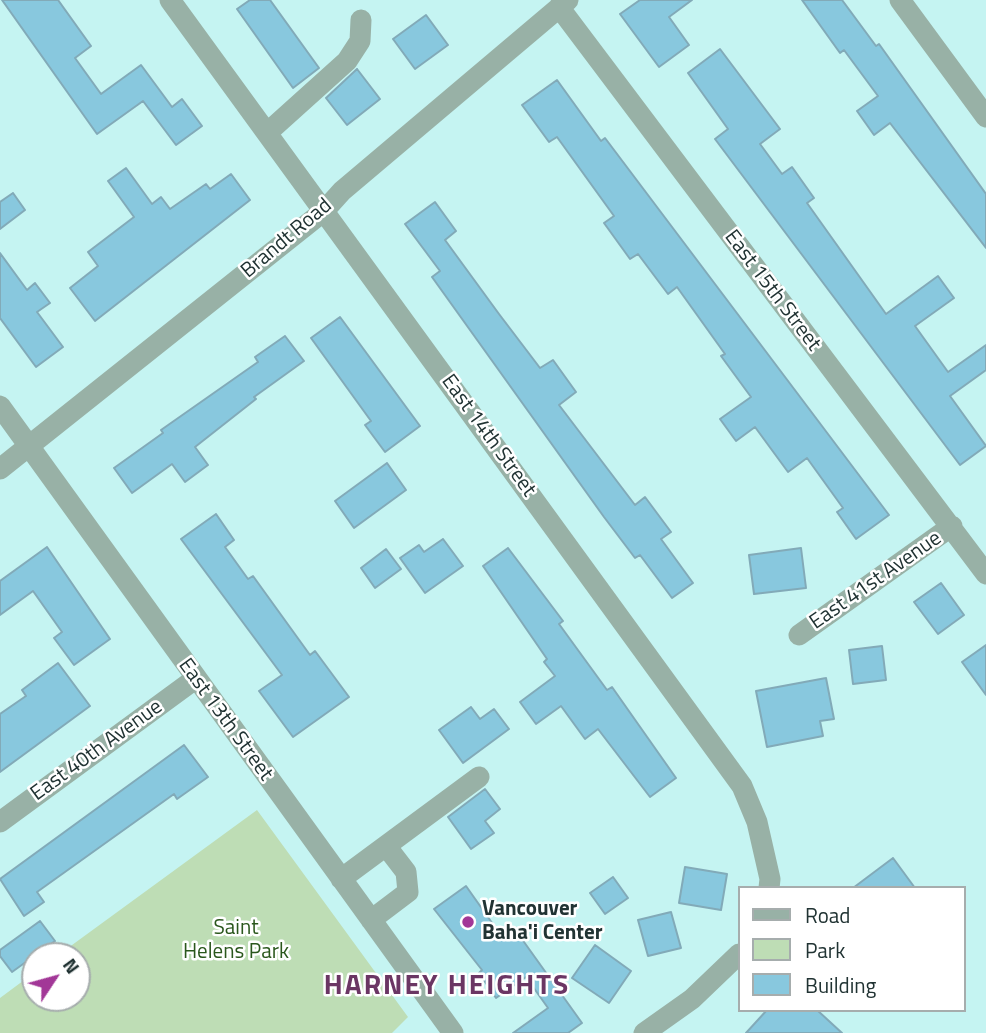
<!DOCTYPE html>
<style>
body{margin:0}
#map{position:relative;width:986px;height:1033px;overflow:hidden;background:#c5f4f2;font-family:"Titillium Web",sans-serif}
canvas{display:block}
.legend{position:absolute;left:738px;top:886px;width:228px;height:126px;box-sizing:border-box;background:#fff;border:2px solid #a6adad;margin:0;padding:9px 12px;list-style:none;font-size:21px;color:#213333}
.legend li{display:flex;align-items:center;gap:14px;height:35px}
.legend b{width:35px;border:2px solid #a6adad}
.north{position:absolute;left:21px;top:942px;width:70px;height:70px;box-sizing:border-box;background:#fff;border:2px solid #a6adad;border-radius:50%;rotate:54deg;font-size:19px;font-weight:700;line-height:28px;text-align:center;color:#213333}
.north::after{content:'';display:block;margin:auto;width:24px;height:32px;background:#a23797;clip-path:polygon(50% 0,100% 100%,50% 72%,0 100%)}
</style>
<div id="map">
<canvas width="986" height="1033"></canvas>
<ul class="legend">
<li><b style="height:9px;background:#98b1a6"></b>Road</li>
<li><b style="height:19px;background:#beddb5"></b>Park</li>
<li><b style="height:19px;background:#88c8de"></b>Building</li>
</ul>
<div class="north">N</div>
</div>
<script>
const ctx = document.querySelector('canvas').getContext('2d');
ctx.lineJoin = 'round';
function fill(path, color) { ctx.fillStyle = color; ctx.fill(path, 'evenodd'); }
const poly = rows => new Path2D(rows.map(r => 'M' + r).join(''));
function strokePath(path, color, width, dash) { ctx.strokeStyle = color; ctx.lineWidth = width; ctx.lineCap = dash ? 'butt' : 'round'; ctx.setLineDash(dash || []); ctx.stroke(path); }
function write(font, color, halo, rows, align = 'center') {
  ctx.font = font + ' "Titillium Web",sans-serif'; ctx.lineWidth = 5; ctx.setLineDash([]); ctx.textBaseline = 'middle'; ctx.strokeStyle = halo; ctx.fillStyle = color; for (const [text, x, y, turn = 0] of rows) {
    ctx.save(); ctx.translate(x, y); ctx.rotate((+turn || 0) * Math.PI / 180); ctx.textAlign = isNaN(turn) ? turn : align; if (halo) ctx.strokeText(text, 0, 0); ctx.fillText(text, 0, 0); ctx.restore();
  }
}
const green = poly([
 [257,810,408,1017,392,1033,0,1033,0,998,35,972,35,998,77,998,77,956,57,956]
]);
const building = poly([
 [2,0,58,0,91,46,75,58,101,94,141,65,172,107,182,99,202,126,176,145,143,101,97,134,2,0],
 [250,0,270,0,319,68,293,88,237,9,250,0],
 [640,0,692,0,669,17,689,45,659,67,620,14,640,0],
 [802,0,842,0,876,46,879,44,986,194,986,248,890,123,874,135,857,111,878,96,844,50,840,53,802,0],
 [426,15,448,45,415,69,393,39,426,15],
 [720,49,780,129,760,144,782,174,792,167,814,198,807,203,886,314,938,276,954,298,915,326,948,372,986,345,986,370,950,396,986,446,960,465,715,139,728,129,688,73,720,49],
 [357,69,380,99,347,125,326,98,357,69],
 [557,80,601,141,605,138,889,515,856,539,837,512,843,508,807,458,788,472,755,427,736,441,720,419,751,397,721,356,725,354,677,287,668,294,638,254,630,259,604,223,614,216,557,137,549,142,522,105,557,80],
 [126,168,152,204,161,197,170,209,206,184,210,189,231,174,250,200,95,321,70,288,98,266,88,252,134,217,108,181,126,168],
 [13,193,25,210,0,229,0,202,13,193],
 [435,202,456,231,445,240,499,314,540,368,553,360,576,392,559,405,635,505,645,497,671,532,661,539,693,583,672,598,640,555,635,558,604,517,432,277,440,271,405,224,435,202],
 [0,253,27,290,35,283,50,303,37,312,63,347,36,367,0,318,0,253],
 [340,317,420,426,385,452,365,425,371,421,311,338,340,317],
 [285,336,304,361,254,397,256,399,195,447,208,465,185,482,172,464,132,493,114,468,163,433,161,430,258,362,255,357,285,336],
 [387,463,406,490,354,528,335,501,387,463],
 [216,514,234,540,225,547,248,579,253,576,310,655,315,651,349,697,293,737,259,691,282,675,181,539,216,514],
 [443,539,463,566,425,593,400,558,419,545,424,552,443,539],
 [47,547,110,639,74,665,54,638,62,632,33,591,0,615,0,581,47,547],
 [508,548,563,621,559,624,607,690,612,687,676,778,650,797,598,729,585,739,561,706,536,724,520,702,555,676,544,662,547,659,483,566,508,548],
 [801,548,806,588,754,594,749,555,801,548],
 [386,549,401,569,375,588,361,568,386,549],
 [941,583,964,615,938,634,914,602,941,583],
 [986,645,986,695,962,662,986,645],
 [882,646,886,680,853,684,849,650,882,646],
 [58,663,90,706,0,772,0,714,26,696,22,690,58,663],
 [826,678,834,719,820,721,823,736,767,747,756,691,826,678],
 [471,707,480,719,494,709,509,729,463,763,439,730,471,707],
 [184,745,208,777,177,799,174,794,37,892,44,902,24,916,0,879,184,745],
 [485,789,500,809,485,821,494,833,471,849,448,817,485,789],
 [893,858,915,888,853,888,893,858],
 [685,867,727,874,721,910,679,903,685,867],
 [613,877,628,898,605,914,590,893,613,877],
 [466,886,502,937,514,928,582,1023,568,1033,513,1033,548,1008,526,977,496,998,479,973,482,970,434,909,466,886],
 [671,912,681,948,648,956,638,920,671,912],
 [40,921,55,941,12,972,0,956,0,950,40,921],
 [595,945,631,971,609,1003,572,978,595,945],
 [767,1010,817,1010,842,1033,746,1033,767,1010]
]);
const minor = poly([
 [170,0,742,786,757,822,770,879,769,888],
 [900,0,986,117],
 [559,7,986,574],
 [267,133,347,61,360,41,361,20],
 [0,406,453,1033],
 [0,469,324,211,342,191,568,0],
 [799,635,952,526],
 [0,822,195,679],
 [341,879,479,777],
 [371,920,408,892,406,872,386,846],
 [644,1033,692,999,739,954]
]);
const markers = [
 [468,922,7,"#a23797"]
];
const streetNames = [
 ["Brandt Road",287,239,-40],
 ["East 15th Street",772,291,53],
 ["East 14th Street",488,436,54],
 ["East 41st Avenue",876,581,-35],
 ["East 13th Street",225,720,54],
 ["East 40th Avenue",97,751,-36]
];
const poiNames = [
 ["Vancouver",482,910],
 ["Baha'i Center",482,934]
];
const parkNames = [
 ["Saint",236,929],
 ["Helens Park",236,953]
];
const districtNames = [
 ["HARNEY HEIGHTS",447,987]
];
fill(green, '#beddb5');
fill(building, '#88c8de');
strokePath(building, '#82aab8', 2);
strokePath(minor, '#98b1a6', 21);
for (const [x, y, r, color] of markers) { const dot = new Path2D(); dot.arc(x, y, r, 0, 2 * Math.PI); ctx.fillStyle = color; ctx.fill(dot); strokePath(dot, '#fff', 2.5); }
write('21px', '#213333', '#fff', streetNames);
write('bold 21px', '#213333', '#fff', poiNames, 'left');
write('21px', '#2a571c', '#fff', parkNames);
ctx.letterSpacing = '2px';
write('bold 28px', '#6b3664', '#fff', districtNames);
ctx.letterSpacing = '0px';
</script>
